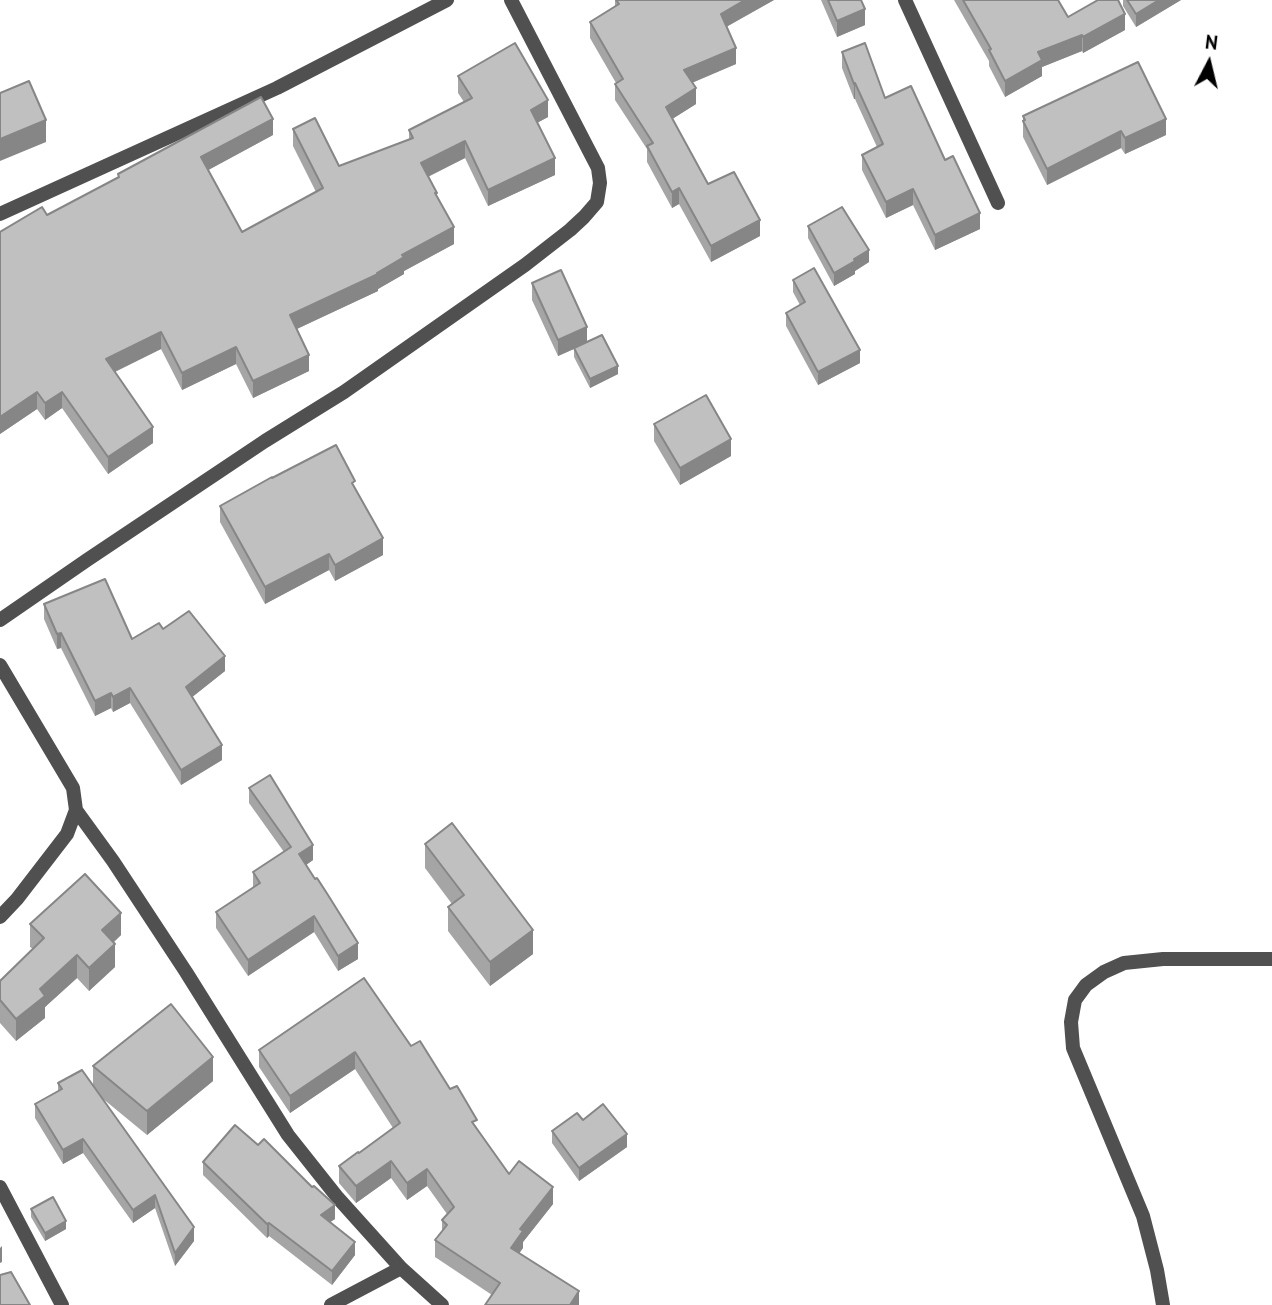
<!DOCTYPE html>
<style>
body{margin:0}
#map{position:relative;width:1272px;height:1305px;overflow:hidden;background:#fff;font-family:"PT Sans",sans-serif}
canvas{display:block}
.north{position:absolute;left:1174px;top:28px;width:70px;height:70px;-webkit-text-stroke:5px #fff;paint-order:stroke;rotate:7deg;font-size:19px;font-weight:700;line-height:28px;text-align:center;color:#000}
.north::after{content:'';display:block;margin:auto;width:24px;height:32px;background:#000;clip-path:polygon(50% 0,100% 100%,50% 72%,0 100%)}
</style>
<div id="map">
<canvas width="1272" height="1305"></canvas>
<div class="north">N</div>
</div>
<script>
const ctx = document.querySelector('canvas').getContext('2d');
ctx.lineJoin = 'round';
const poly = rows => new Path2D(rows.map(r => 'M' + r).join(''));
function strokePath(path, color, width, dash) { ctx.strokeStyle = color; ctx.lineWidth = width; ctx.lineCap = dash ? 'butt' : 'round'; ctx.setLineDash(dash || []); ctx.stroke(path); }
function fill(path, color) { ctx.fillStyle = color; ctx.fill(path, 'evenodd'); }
const street = poly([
 [905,0,998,203],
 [0,214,277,88,447,0],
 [0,620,87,560,265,441,344,392,525,265,570,230,584,217,597,202,600,183,598,168,511,0],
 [0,665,73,788,76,810,67,834,17,899,0,917],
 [76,810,113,861,186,972,288,1135,338,1198,401,1268,442,1305],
 [0,1187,62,1305],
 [331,1305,401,1268],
 [1163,1305,1157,1270,1143,1216,1073,1048,1071,1022,1075,1000,1086,985,1104,972,1124,963,1163,959,1272,959]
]);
const wall = poly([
 [615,0,774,0,727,26,736,64,692,83,696,104,672,119,708,184,760,236,711,262,679,204,672,208,647,162,647,149,615,100,615,84,616,83,590,38,590,22,615,6],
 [821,0,861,0,865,25,837,37],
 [954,0,1058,0,1068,17,1125,30,1083,53,1082,51,1042,67,1042,76,1005,97,989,66,989,61],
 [1123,0,1181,0,1136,27,1123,6],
 [842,52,945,160,980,229,935,250,913,205,886,218,862,170,862,155,877,147,855,99,854,99,842,68],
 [458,76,548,117,537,123,555,175,488,206,465,158,428,177,454,244,404,271,404,274,378,289,378,291,297,329,309,371,253,398,236,364,182,390,161,349,115,372,153,443,108,474,62,408,45,420,37,409,0,434,47,215,118,177,118,174,273,135,208,170,242,232,316,192,293,146,293,129,339,166,409,140,409,130,464,102,458,93],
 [1023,116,1166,135,1125,154,1121,148,1047,185,1023,137],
 [808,226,869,262,855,271,855,274,834,286,808,238],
 [793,280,860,363,818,385,786,326,786,313,800,305,793,292],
 [532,283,587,342,618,374,590,388,574,357,574,349,558,356,532,300],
 [654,424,731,456,680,485,654,441],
 [272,478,355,488,383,555,335,581,329,570,265,604,220,522,220,506],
 [44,604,132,639,163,629,225,671,192,697,222,760,181,785,130,703,113,712,111,708,95,716,61,648,57,649,44,619],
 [249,788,313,860,306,865,358,959,338,971,314,932,248,976,216,928,216,912,253,888,253,872,284,852,249,803],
 [425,844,533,954,490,986,448,931,448,907,452,904,425,868],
 [30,924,121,935,113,943,115,967,89,991,77,978,45,1007,45,1018,16,1041,0,1023,0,981,33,949,30,947],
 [411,1046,450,1089,509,1174,553,1204,523,1242,523,1248,519,1253,579,1305,492,1295,435,1257,435,1240,442,1232,442,1220,447,1214,427,1186,407,1200,391,1178,356,1203,339,1183,339,1166,359,1153,393,1128,355,1069,290,1113,259,1067,259,1050],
 [93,1066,213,1081,147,1135,102,1098,194,1241,175,1266,155,1208,133,1223,83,1153,63,1164,35,1118,35,1104,58,1091,58,1083,93,1085],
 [583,1120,627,1147,579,1181,552,1143,552,1131],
 [203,1162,335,1219,330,1222,355,1255,332,1285,269,1236,267,1238,203,1175],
 [31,1209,66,1229,45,1241,31,1217]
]);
const shadedWall = poly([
 [745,0,774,0,721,30,721,14],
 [1159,0,1181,0,1136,27,1136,14],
 [865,9,865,25,837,37,837,21],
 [1125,14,1125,30,1083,53,1083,37],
 [1082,35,1082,51,1042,67,1042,76,1005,97,1005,81,1038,52],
 [736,48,736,64,684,86,684,70],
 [855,83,855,99,854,99,854,84],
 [696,88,696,104,666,123,666,107],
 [548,100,548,117,531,126,531,110],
 [273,119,273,135,201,174,201,157],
 [1166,119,1166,135,1125,154,1125,138],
 [46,120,46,142,0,161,0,139],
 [1121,131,1121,148,1047,185,1047,169],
 [465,141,465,158,421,180,421,163],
 [555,158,555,175,488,206,488,190],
 [679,188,679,204,672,208,672,192],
 [913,189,913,205,886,218,886,202],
 [980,213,980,229,935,250,935,235],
 [760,220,760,236,711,262,711,246],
 [454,227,454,244,404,271,404,274,378,289,378,291,290,332,290,315,377,273,402,255],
 [869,250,869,262,855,271,855,274,834,286,834,273],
 [587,327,587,343,558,356,558,340],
 [161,332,161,349,106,376,106,359],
 [236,347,236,364,182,390,182,373],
 [860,350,860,363,818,385,818,372],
 [309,355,309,371,253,398,253,381],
 [618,366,618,374,590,388,590,379],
 [37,392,37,409,0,434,0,417],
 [62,392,62,408,45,420,45,403],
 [153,427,153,443,108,474,108,457],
 [731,439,731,456,680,485,680,468],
 [383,538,383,555,335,581,335,565],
 [329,554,329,570,265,604,265,587],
 [61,633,61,648,57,649,57,634],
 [225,656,225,671,186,702,186,687],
 [130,688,130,703,113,712,113,697],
 [111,693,111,708,95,716,95,701],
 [222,745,222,760,181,785,181,770],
 [313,845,313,860,299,870,299,854],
 [121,913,121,935,102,953,102,930],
 [314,916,314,932,248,976,248,960],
 [533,930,533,954,490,986,490,962],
 [358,943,358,959,338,971,338,956],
 [115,944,115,967,89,991,89,968],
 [77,955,77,978,45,1007,45,1018,16,1041,16,1019,40,989],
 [355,1052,355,1069,290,1113,290,1096],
 [213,1057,213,1081,147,1135,147,1111],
 [627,1134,627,1147,579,1181,579,1168],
 [83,1139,83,1153,63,1164,63,1150],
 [391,1161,391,1178,356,1203,356,1186],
 [427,1169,427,1186,407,1200,407,1183],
 [553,1187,553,1204,523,1242,523,1248,511,1265,511,1248,520,1229],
 [155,1195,155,1208,133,1223,133,1210],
 [335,1205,335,1219,321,1228,321,1215],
 [66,1221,66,1229,45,1241,45,1233],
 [269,1223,269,1236,267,1238,267,1224],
 [194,1227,194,1241,175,1266,175,1253],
 [355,1242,355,1255,332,1285,332,1271],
 [2,1246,2,1262,0,1263,0,1248],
 [579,1291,579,1305,570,1305]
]);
const building = poly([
 [616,0,745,0,721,14,736,48,684,70,696,88,666,107,708,184,734,172,760,220,711,246,679,188,672,192,647,146,653,143,615,84,623,79,590,22,619,4,616,0],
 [828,0,861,0,865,9,837,21,828,0],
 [963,0,1058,0,1068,17,1098,0,1118,0,1125,14,1083,37,1082,35,1038,52,1042,60,1005,81,989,50,991,49,963,0],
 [1127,0,1159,0,1136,14,1127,0],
 [515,43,548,100,531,110,555,158,488,190,465,141,421,163,437,193,435,193,454,227,402,255,404,257,377,273,378,274,290,315,309,355,253,381,236,347,182,373,161,332,106,359,153,427,108,457,62,392,45,403,37,392,0,417,0,232,42,207,47,215,119,177,118,174,261,97,273,119,201,157,242,232,323,188,293,129,315,118,339,166,413,138,409,130,472,98,458,76,515,43],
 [865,43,885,98,911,86,945,160,953,156,980,213,935,235,913,189,886,202,862,155,883,144,855,83,854,84,842,52,865,43],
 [1138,62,1166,119,1125,138,1121,131,1047,169,1023,121,1025,120,1023,116,1138,62],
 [29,81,46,120,0,139,0,93,29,81],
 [842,207,869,250,854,259,855,261,834,273,808,226,842,207],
 [814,268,860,350,818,372,786,313,805,302,793,280,814,268],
 [561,270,587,327,558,340,532,283,561,270],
 [602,335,618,366,590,379,574,348,602,335],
 [706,395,731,439,680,468,654,424,706,395],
 [336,445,355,481,352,483,383,538,335,565,329,554,265,587,220,506,272,477,272,478,336,445],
 [105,579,132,639,159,623,163,629,189,611,225,656,186,687,222,745,181,770,130,688,113,697,111,693,95,701,61,633,57,634,44,604,105,579],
 [270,775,313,845,299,854,315,879,317,878,328,895,358,943,338,956,314,916,248,960,216,912,260,883,253,872,291,847,249,788,270,775],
 [452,823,533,930,490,962,448,907,464,895,425,844,452,823],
 [85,874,121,913,102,930,115,944,89,968,77,955,40,989,45,996,16,1019,0,1000,0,981,44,938,30,924,85,874],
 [364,978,411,1046,420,1041,450,1089,457,1086,477,1120,472,1122,509,1174,519,1161,553,1187,520,1229,523,1231,511,1248,579,1291,570,1305,485,1305,500,1283,435,1240,447,1225,442,1220,454,1207,427,1169,407,1183,391,1161,356,1186,339,1166,358,1152,359,1153,400,1123,355,1052,290,1096,259,1050,364,978],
 [171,1004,213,1057,147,1111,93,1066,171,1004],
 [82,1070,194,1227,175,1253,155,1195,133,1210,83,1139,63,1150,35,1104,62,1089,58,1083,82,1070],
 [603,1104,627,1134,579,1168,552,1131,577,1113,583,1120,603,1104],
 [235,1125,258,1145,264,1139,312,1187,314,1186,335,1205,321,1215,355,1242,332,1271,269,1223,267,1224,203,1162,235,1125],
 [53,1197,66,1221,45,1233,31,1209,53,1197],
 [11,1272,30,1305,0,1305,0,1275,11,1272]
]);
strokePath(street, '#505050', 14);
fill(wall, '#a5a5a5');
fill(shadedWall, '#868686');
fill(building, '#c0c0c0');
strokePath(building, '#868686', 2);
</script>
